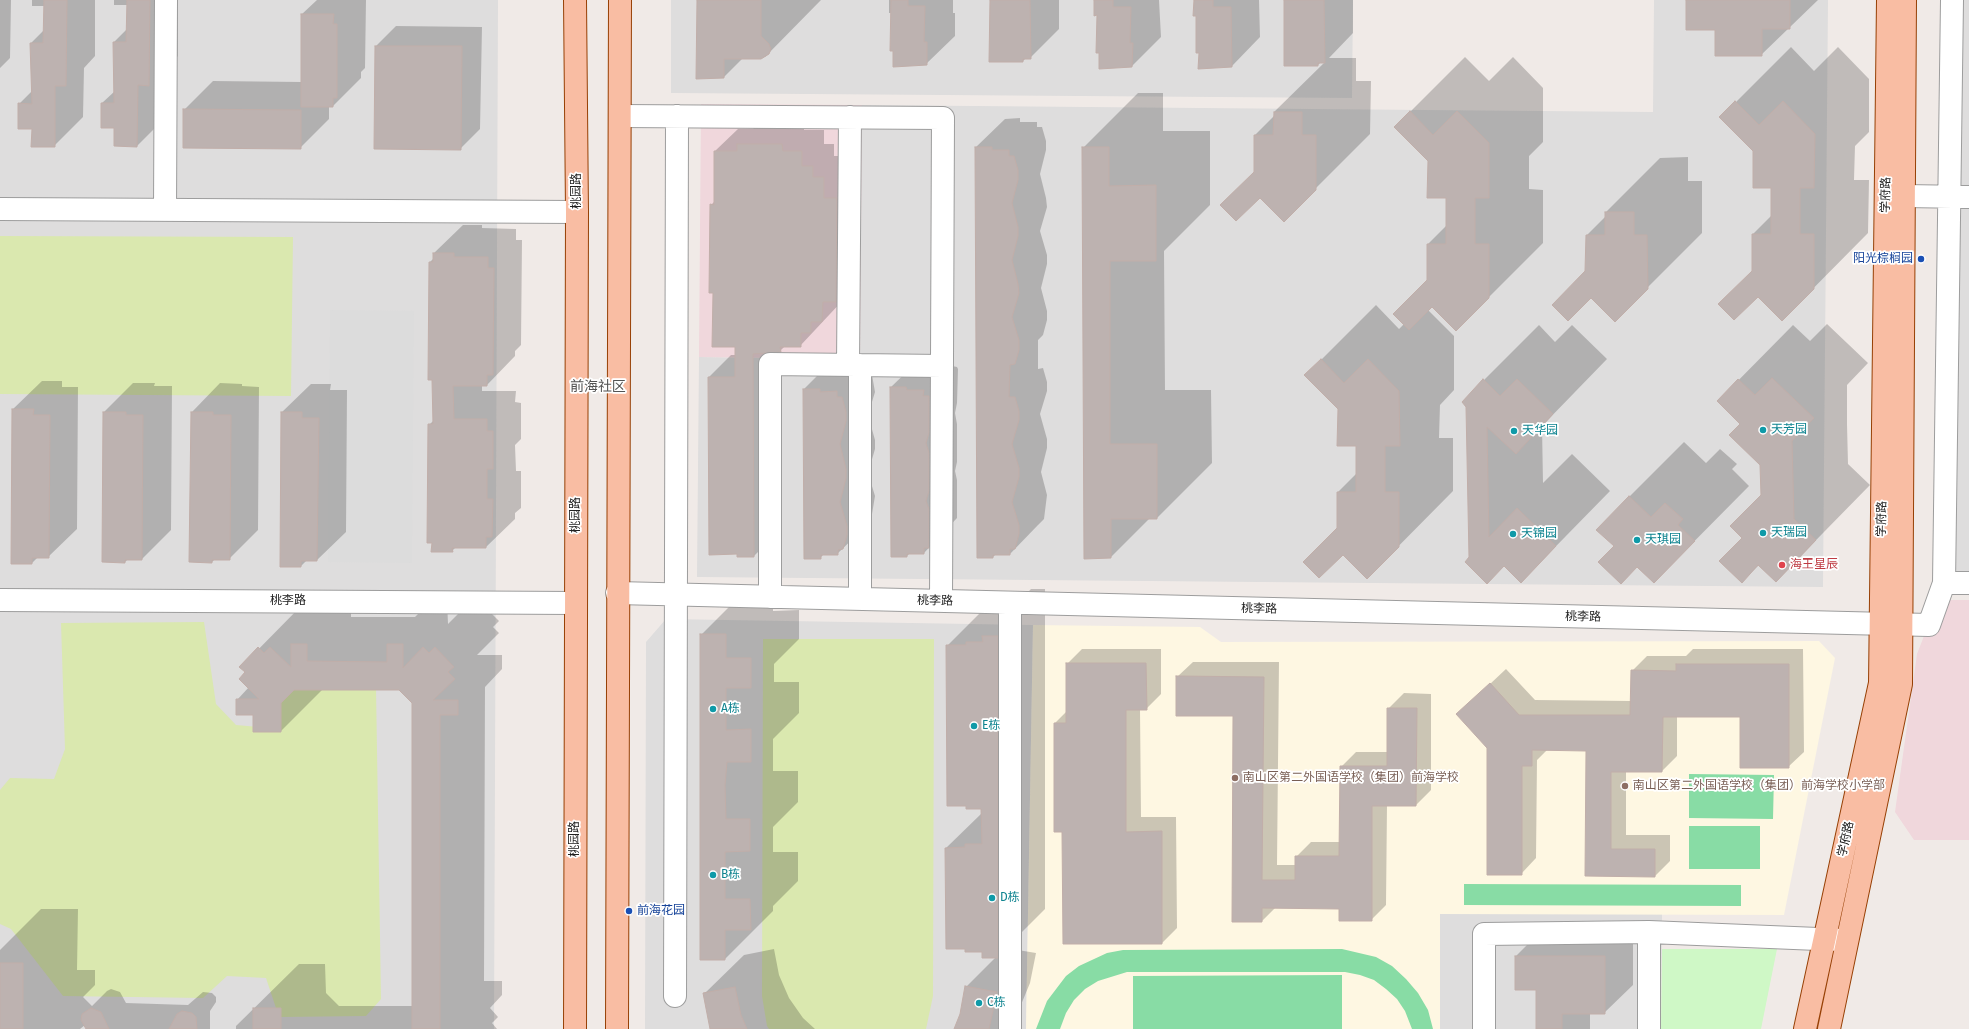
<!DOCTYPE html>
<meta charset="utf-8">
<style>
body{margin:0}
canvas{display:block;background:#f0eae7}
</style>
<canvas width="1969" height="1029"></canvas>
<script>
const ctx = document.querySelector('canvas').getContext('2d');
ctx.lineJoin = 'round';
function fill(path, color) { ctx.fillStyle = color; ctx.fill(path, 'evenodd'); }
const poly = rows => new Path2D(rows.map(r => 'M' + r).join(''));
function strokePath(path, color, width, dash) { ctx.strokeStyle = color; ctx.lineWidth = width; ctx.lineCap = dash ? 'butt' : 'round'; ctx.setLineDash(dash || []); ctx.stroke(path); }
function write(font, color, halo, rows, align = 'center') {
  ctx.font = font + ' "Fira Sans","Noto Sans SC",sans-serif'; ctx.lineWidth = 3.5; ctx.setLineDash([]); ctx.textBaseline = 'middle'; ctx.strokeStyle = halo; ctx.fillStyle = color; for (const [text, x, y, turn = 0] of rows) {
    ctx.save(); ctx.translate(x, y); ctx.rotate((+turn || 0) * Math.PI / 180); ctx.textAlign = isNaN(turn) ? turn : align; if (halo) ctx.strokeText(text, 0, 0); ctx.fillText(text, 0, 0); ctx.restore();
  }
}
const residential = poly([
 [0,0,498,0,494,1029,0,1029],
 [671,0,1353,0,1352,98,671,93],
 [1654,0,1828,0,1823,587,697,577,699,357,860,359,862,105,1653,112],
 [1952,0,1969,0,1969,583,1944,583],
 [666,619,1033,625,1026,1029,645,1029,646,642],
 [1440,914,1662,914,1661,1029,1440,1029]
]);
const commercial = poly([
 [701,104,862,105,860,359,699,357],
 [1938,600,1969,600,1969,840,1914,840,1895,812,1917,654]
]);
const education = poly([
 [1033,625,1200,627,1221,642,1819,641,1835,658,1784,915,1440,914,1440,1029,1026,1029]
]);
const grass = poly([
 [0,236,293,237,291,396,0,394],
 [204,622,216,704,236,725,270,728,279,679,376,688,381,999,366,1016,279,1017,266,978,227,976,203,998,63,996,11,929,0,924,0,790,10,778,54,779,65,749,61,623],
 [763,639,934,639,933,996,926,1029,769,1029,767,1026,762,996]
]);
const park = poly([
 [1662,949,1777,949,1761,1029,1661,1029]
]);
const pitch = poly([
 [1689,774,1774,775,1773,819,1689,818],
 [1689,826,1760,826,1760,869,1689,869],
 [1464,884,1741,885,1741,906,1464,905],
 [1342,949,1376,957,1392,966,1406,979,1418,993,1428,1010,1433,1029,1412,1029,1405,1011,1397,999,1386,989,1374,980,1360,975,1345,972,1127,972,1098,981,1085,989,1074,1000,1066,1013,1060,1029,1036,1029,1047,1001,1066,976,1079,966,1107,953,1123,950],
 [1342,975,1342,1029,1133,1029,1133,976]
]);
const parking = poly([
 [330,310,414,311,412,563,328,562]
]);
const shadow = poly([
 [0,0,11,0,10,58,0,68],
 [32,0,95,0,95,56,84,68,83,117,54,146,33,128,19,104,32,91,31,43,44,30,45,6,32,6],
 [114,0,178,0,178,56,166,67,166,117,137,146,115,145,115,127,102,103,115,91,114,42,127,29,127,5,114,5],
 [317,0,366,0,365,68,361,72,361,78,333,106,329,106,329,119,300,148,184,110,213,81,302,82,302,14],
 [698,0,821,0,765,57,744,57,724,77],
 [889,0,953,0,953,13,955,13,955,36,926,64,892,13,889,13],
 [990,0,1059,0,1059,29,1030,58,1026,58,1023,61,990,61],
 [1095,0,1159,0,1161,37,1132,66,1098,14],
 [1195,0,1259,0,1260,37,1232,66,1200,52],
 [1285,0,1353,0,1353,33,1329,58,1356,58,1356,81,1371,81,1370,134,1284,220,1260,196,1255,172,1255,135,1274,116,1274,112,1325,62,1321,62,1318,65],
 [1687,0,1818,0,1761,55,1716,29],
 [396,26,482,27,480,129,460,149,375,148,376,46],
 [1791,47,1814,71,1838,47,1869,79,1869,132,1855,146,1854,180,1869,180,1868,233,1782,320,1753,271,1753,234,1772,215,1772,187,1754,151,1721,117],
 [1465,57,1489,81,1513,57,1543,88,1543,142,1529,156,1529,189,1543,190,1543,243,1456,330,1432,305,1428,310,1454,336,1454,390,1440,405,1439,438,1453,438,1453,491,1367,578,1338,529,1338,492,1357,473,1358,445,1339,409,1306,375,1376,305,1399,329,1404,324,1428,280,1428,244,1447,225,1447,197,1429,161,1395,127],
 [1138,93,1163,93,1163,131,1210,131,1210,205,1164,251,1165,390,1211,390,1212,463,1157,518,1150,518,1111,557,1083,148],
 [1020,118,1020,122,1037,122,1037,127,1042,127,1046,141,1046,150,1040,174,1046,198,1047,207,1040,231,1047,255,1047,264,1041,288,1047,311,1047,320,1043,335,1038,340,1038,369,1043,368,1047,382,1047,391,1040,414,1047,439,1047,448,1041,472,1047,495,1044,519,1038,525,1010,554,996,554,993,557,976,147,1005,119],
 [760,122,804,123,804,130,824,130,824,144,834,144,834,156,846,156,844,299,800,346,785,346,780,351,775,351,776,534,754,556,738,556,709,377,731,355,736,355,736,346,714,292,711,205,715,201,715,151,738,129,753,129],
 [1688,157,1688,181,1702,181,1702,233,1615,320,1586,272,1587,235,1606,216,1606,212,1660,158],
 [463,225,482,225,482,228,516,229,516,240,522,240,521,345,515,351,515,356,487,385,482,385,482,391,516,391,515,402,521,403,521,439,515,445,516,471,521,471,521,508,515,513,515,519,486,547,456,547,452,551,429,425,434,420,430,262,434,258,434,253],
 [1827,324,1868,363,1847,385,1847,424,1848,464,1870,485,1776,581,1759,565,1742,581,1743,538,1762,496,1761,464,1741,424,1718,401,1793,325,1810,341],
 [1539,325,1555,342,1572,325,1607,359,1542,426,1543,483,1572,454,1610,491,1521,582,1504,565,1470,558,1484,380],
 [920,359,957,367,958,369,957,403,955,413,957,424,957,462,955,471,957,480,957,518,924,553,910,553,907,556,892,556,891,387],
 [833,360,871,369,875,392,868,415,875,440,875,449,868,473,875,496,871,520,866,526,837,554,824,554,820,558,804,389],
 [42,381,62,381,62,387,78,387,77,529,48,557,38,557,32,563,13,409],
 [133,383,155,383,154,386,172,386,171,530,142,559,128,559,125,562,103,561,104,412],
 [220,383,242,384,242,386,259,387,258,530,229,559,215,559,212,562,190,562,192,412],
 [311,384,331,384,330,390,347,390,346,532,317,560,307,560,301,566,282,412],
 [1684,442,1706,463,1720,449,1737,464,1732,469,1749,486,1654,582,1615,546,1629,497],
 [749,587,773,587,773,611,799,610,799,639,774,664,774,682,799,682,799,713,773,739,773,771,798,771,798,802,773,827,773,852,798,852,798,881,773,906,773,911,725,959,701,635],
 [1031,589,1045,589,1045,909,1006,948,1036,953,1030,983,1018,1012,1007,1029,955,1029,961,1014,966,987,996,957,983,951,946,848,982,813,947,646,995,598,1025,595],
 [351,599,351,617,415,617,433,599,447,599,448,624,469,603,481,603,499,621,493,627,499,633,477,655,502,655,502,669,485,687,484,981,502,981,502,995,490,1008,498,1017,492,1023,497,1029,236,1029,236,1026,299,964,325,964,326,993,339,1006,413,1006,413,702,400,689,323,689,281,731,254,714,237,700,249,687,246,672,241,667,304,603],
 [1082,649,1161,649,1161,694,1146,709,1140,709,1141,817,1176,817,1177,928,1162,943,1063,831,1055,723,1067,711,1067,664],
 [1693,649,1803,649,1804,752,1788,767,1741,716,1677,716,1677,756,1662,771,1626,771,1626,835,1670,835,1670,861,1655,876,1586,875,1587,750,1547,750,1537,760,1536,858,1521,874,1488,748,1473,700,1506,669,1535,700,1632,701,1632,671,1647,656,1686,656],
 [1193,662,1279,662,1277,865,1296,865,1296,857,1311,842,1340,842,1341,767,1356,752,1388,752,1388,709,1404,693,1431,694,1431,790,1416,805,1387,805,1386,905,1371,920,1340,908,1276,907,1262,921,1234,715,1177,677],
 [41,909,78,909,77,970,95,970,95,985,83,997,92,1006,107,991,111,989,120,992,126,1003,188,1005,203,992,212,993,216,997,216,1002,210,1011,210,1029,87,1029,85,1025,80,1029,0,1029,0,950],
 [1545,927,1633,928,1633,985,1604,1013,1590,1013,1590,1029,1537,1029,1537,989,1516,956],
 [774,949,779,975,789,998,803,1018,815,1029,713,1029,704,994,744,955]
]);
const building = poly([
 [44,0,67,0,66,86,55,86,55,147,31,147,32,129,18,129,18,103,32,104,30,43,43,43,44,0],
 [127,0,150,0,149,86,138,85,137,147,114,146,114,128,101,128,101,103,114,103,113,42,126,42,127,0],
 [697,0,761,0,761,36,769,44,771,49,769,54,761,59,724,59,724,78,696,79,697,0],
 [891,0,908,0,908,6,925,6,924,42,927,42,927,65,893,67,893,51,890,51,891,0],
 [990,0,1030,0,1031,59,1023,59,1023,62,989,62,990,0],
 [1094,0,1113,0,1113,7,1131,7,1130,43,1133,43,1132,67,1099,69,1099,53,1096,53,1097,15,1094,16,1094,0],
 [1194,0,1213,0,1213,7,1231,7,1232,67,1198,69,1199,53,1196,53,1196,16,1193,16,1194,0],
 [1284,0,1324,0,1325,63,1318,63,1318,66,1284,66,1284,0],
 [1686,0,1790,0,1790,29,1762,29,1762,56,1715,56,1715,30,1686,30,1686,0],
 [301,14,334,14,333,24,337,24,337,98,333,98,333,107,301,107,301,14],
 [375,46,462,46,461,150,374,149,375,46],
 [1735,101,1759,125,1783,101,1815,134,1814,188,1800,188,1800,234,1814,234,1814,289,1782,321,1758,297,1734,320,1718,304,1752,271,1752,234,1771,234,1771,188,1753,188,1753,151,1719,117,1735,101],
 [183,109,301,110,301,149,183,148,183,109],
 [1410,111,1433,135,1457,111,1489,143,1489,198,1475,198,1475,244,1489,244,1489,298,1456,331,1432,307,1409,330,1393,314,1427,280,1427,244,1446,244,1446,198,1427,198,1428,161,1394,127,1410,111],
 [1274,112,1302,112,1302,135,1316,135,1316,190,1284,222,1260,198,1236,221,1220,205,1254,172,1254,135,1273,135,1274,112],
 [737,144,782,144,783,151,802,151,802,166,813,166,813,177,824,177,824,198,837,198,836,302,823,302,822,322,811,322,811,333,801,333,801,347,780,347,781,352,753,354,754,557,737,557,737,554,709,555,708,377,735,377,735,347,712,347,713,293,709,293,710,204,714,205,714,151,737,151,737,144],
 [975,147,992,147,992,150,1009,150,1009,156,1014,156,1018,170,1018,180,1012,203,1018,227,1018,236,1012,260,1018,284,1019,293,1012,317,1019,340,1019,350,1015,364,1010,365,1009,397,1015,397,1019,411,1019,420,1012,444,1019,468,1019,477,1012,502,1019,525,1019,534,1015,549,1010,549,1010,555,993,555,993,558,977,558,975,147],
 [1082,147,1109,147,1109,186,1156,185,1156,261,1110,261,1110,444,1157,444,1157,519,1111,519,1111,558,1084,559,1082,147],
 [1605,212,1634,212,1634,235,1647,235,1648,289,1615,322,1591,298,1568,321,1552,305,1585,271,1586,235,1605,235,1605,212],
 [433,253,454,253,454,257,488,257,488,268,494,268,493,375,487,375,487,386,453,386,454,419,487,419,487,431,493,431,493,469,487,469,487,499,493,499,492,537,486,537,486,548,452,548,453,552,431,552,432,543,427,543,428,424,433,424,432,380,428,380,429,262,433,262,433,253],
 [1321,359,1344,383,1368,359,1399,391,1400,446,1385,446,1385,492,1399,492,1399,547,1367,579,1343,555,1319,578,1303,562,1337,528,1337,492,1356,492,1356,446,1337,446,1338,409,1304,375,1321,359],
 [1772,378,1814,418,1792,441,1794,519,1816,540,1776,582,1758,565,1742,583,1719,561,1742,538,1730,526,1761,495,1760,465,1729,435,1740,424,1717,401,1738,379,1755,395,1772,378],
 [1483,379,1500,396,1517,379,1553,414,1516,454,1487,427,1489,537,1517,508,1556,546,1521,583,1504,566,1487,584,1465,562,1469,557,1466,407,1462,402,1483,379],
 [890,387,906,387,907,390,924,390,923,396,929,396,929,433,926,443,929,453,929,491,926,501,929,509,929,548,924,548,924,554,907,554,907,557,891,557,890,387],
 [803,389,820,389,820,392,837,391,837,397,842,397,846,412,846,421,840,444,846,469,846,478,840,502,847,526,847,535,843,549,838,550,838,555,821,555,821,559,804,559,803,389],
 [12,409,34,409,33,415,50,415,49,558,32,558,32,564,11,564,12,409],
 [103,412,126,412,126,415,143,415,142,560,125,560,125,563,102,562,103,412],
 [191,412,213,412,213,415,231,415,230,560,212,560,212,563,189,562,191,412],
 [281,412,302,412,302,418,319,418,317,561,301,561,301,567,280,567,281,412],
 [1629,496,1651,517,1665,503,1683,519,1678,525,1695,541,1654,583,1637,567,1621,584,1598,562,1614,546,1596,530,1629,496],
 [700,634,726,634,726,658,751,658,751,688,726,688,726,730,751,729,751,762,727,762,725,785,726,819,750,819,750,851,725,852,725,899,750,899,751,930,725,930,725,960,700,960,700,634],
 [982,636,998,636,998,958,982,958,982,952,965,952,965,949,946,949,945,848,965,847,965,844,982,844,981,809,966,809,966,806,947,806,946,645,966,645,966,642,983,642,982,636],
 [291,644,307,644,307,661,387,662,387,644,403,644,403,668,423,647,429,653,435,647,454,667,448,672,455,679,433,700,458,700,458,715,440,715,440,1029,412,1029,412,703,399,690,294,690,281,703,281,732,253,732,253,715,236,715,236,699,259,699,239,679,245,672,239,667,258,647,264,653,270,647,291,667,291,644],
 [1066,663,1146,663,1147,710,1126,710,1126,832,1162,831,1162,944,1063,944,1062,832,1054,832,1054,723,1066,723,1066,663],
 [1676,664,1789,664,1789,768,1740,768,1740,717,1663,717,1662,772,1611,772,1611,849,1655,849,1655,877,1585,876,1586,751,1532,750,1532,766,1522,766,1522,875,1487,875,1487,748,1456,714,1490,683,1519,715,1630,715,1631,670,1676,671,1676,664],
 [1176,676,1264,677,1262,880,1295,880,1295,856,1339,856,1340,766,1387,766,1387,708,1417,708,1416,806,1372,806,1372,921,1339,921,1339,909,1262,908,1262,922,1232,922,1233,716,1176,716,1176,676],
 [1515,956,1605,956,1605,1014,1562,1014,1562,1029,1536,1029,1536,990,1515,990,1515,956],
 [0,963,23,963,23,1029,0,1029,0,963],
 [965,986,997,992,989,1029,954,1029,960,1014,965,986],
 [735,987,741,1015,747,1029,710,1029,703,993,735,987],
 [91,1008,101,1012,109,1029,86,1029,81,1020,82,1014,91,1008],
 [253,1008,281,1008,281,1029,253,1029,253,1008],
 [182,1011,192,1013,196,1017,197,1029,169,1029,177,1014,182,1011]
]);
const minor = poly([
 [620,116,943,118,941,601],
 [1904,196,1969,197],
 [0,209,577,212],
 [165,210,166,0],
 [848,365,850,117],
 [860,365,860,599],
 [1944,583,1952,0],
 [617,593,1929,625,1944,583,1969,583],
 [770,597,770,364,942,366],
 [0,600,576,603],
 [1010,603,1010,1029],
 [675,996,677,116],
 [1484,1029,1484,934,1649,932,1842,940],
 [1649,1029,1649,932]
]);
const major = poly([
 [575,1029,577,212,575,0],
 [617,1029,620,0],
 [1805,1029,1880,683,1888,0],
 [1829,1029,1901,684,1905,0]
]);
const markers = [
 [1921,259,4,"#1a4fb4"],
 [1763,430,4,"#0f9aa8"],
 [1514,431,4,"#0f9aa8"],
 [1763,533,4,"#0f9aa8"],
 [1513,534,4,"#0f9aa8"],
 [1637,540,4,"#0f9aa8"],
 [1782,565,4,"#e0444e"],
 [713,709,4,"#0f9aa8"],
 [974,726,4,"#0f9aa8"],
 [1235,778,4,"#8d6e63"],
 [1625,786,4,"#8d6e63"],
 [713,875,4,"#0f9aa8"],
 [992,898,4,"#0f9aa8"],
 [629,911,4,"#1a4fb4"],
 [979,1003,4,"#0f9aa8"]
];
const streetNames = [
 ["桃园路",577,191,-90],
 ["学府路",1886,195,-89],
 ["桃园路",576,515,-90],
 ["学府路",1882,519,-89],
 ["桃李路",288,601],
 ["桃李路",935,601,1],
 ["桃李路",1259,609,1],
 ["桃李路",1583,617,1],
 ["桃园路",575,839,-90],
 ["学府路",1846,839,-77]
];
const transitNames = [
 ["阳光棕榈园",1913,259],
 ["前海花园",637,911,"left"]
];
const cultureNames = [
 ["天芳园",1771,430],
 ["天华园",1522,431],
 ["天瑞园",1771,533],
 ["天锦园",1521,534],
 ["天琪园",1645,540],
 ["A栋",721,709],
 ["E栋",982,726],
 ["B栋",721,875],
 ["D栋",1000,898],
 ["C栋",987,1003]
];
const healthNames = [
 ["海王星辰",1790,565]
];
const educationNames = [
 ["南山区第二外国语学校（集团）前海学校",1243,778],
 ["南山区第二外国语学校（集团）前海学校小学部",1633,786]
];
const quarterNames = [
 ["前海社区",598,387]
];
fill(residential, '#dedddd');
fill(commercial, '#f0d7dc');
fill(education, '#fef7e2');
fill(grass, '#dae8af');
fill(park, '#cff8c6');
fill(pitch, '#88dca5');
fill(parking, '#dcdcdc');
fill(shadow, '#0003');
fill(building, '#bdb2b0');
strokePath(building, '#c1aea9', 1);
strokePath(minor, '#9d9d9d', 24);
strokePath(major, '#974005', 24);
strokePath(minor, '#fff', 22);
strokePath(major, '#f9bda3', 22);
for (const [x, y, r, color] of markers) { const dot = new Path2D(); dot.arc(x, y, r, 0, 2 * Math.PI); ctx.fillStyle = color; ctx.fill(dot); strokePath(dot, '#fff', 1.5); }
write('12px', '#202020', '#fff', streetNames);
write('12px', '#164399', '#fff', transitNames, 'right');
write('12px', '#0d838f', '#fff', cultureNames, 'left');
write('12px', '#be3a42', '#fff', healthNames, 'left');
write('12px', '#785e54', '#fff', educationNames, 'left');
write('14px', '#535353', '#fff', quarterNames);
</script>
